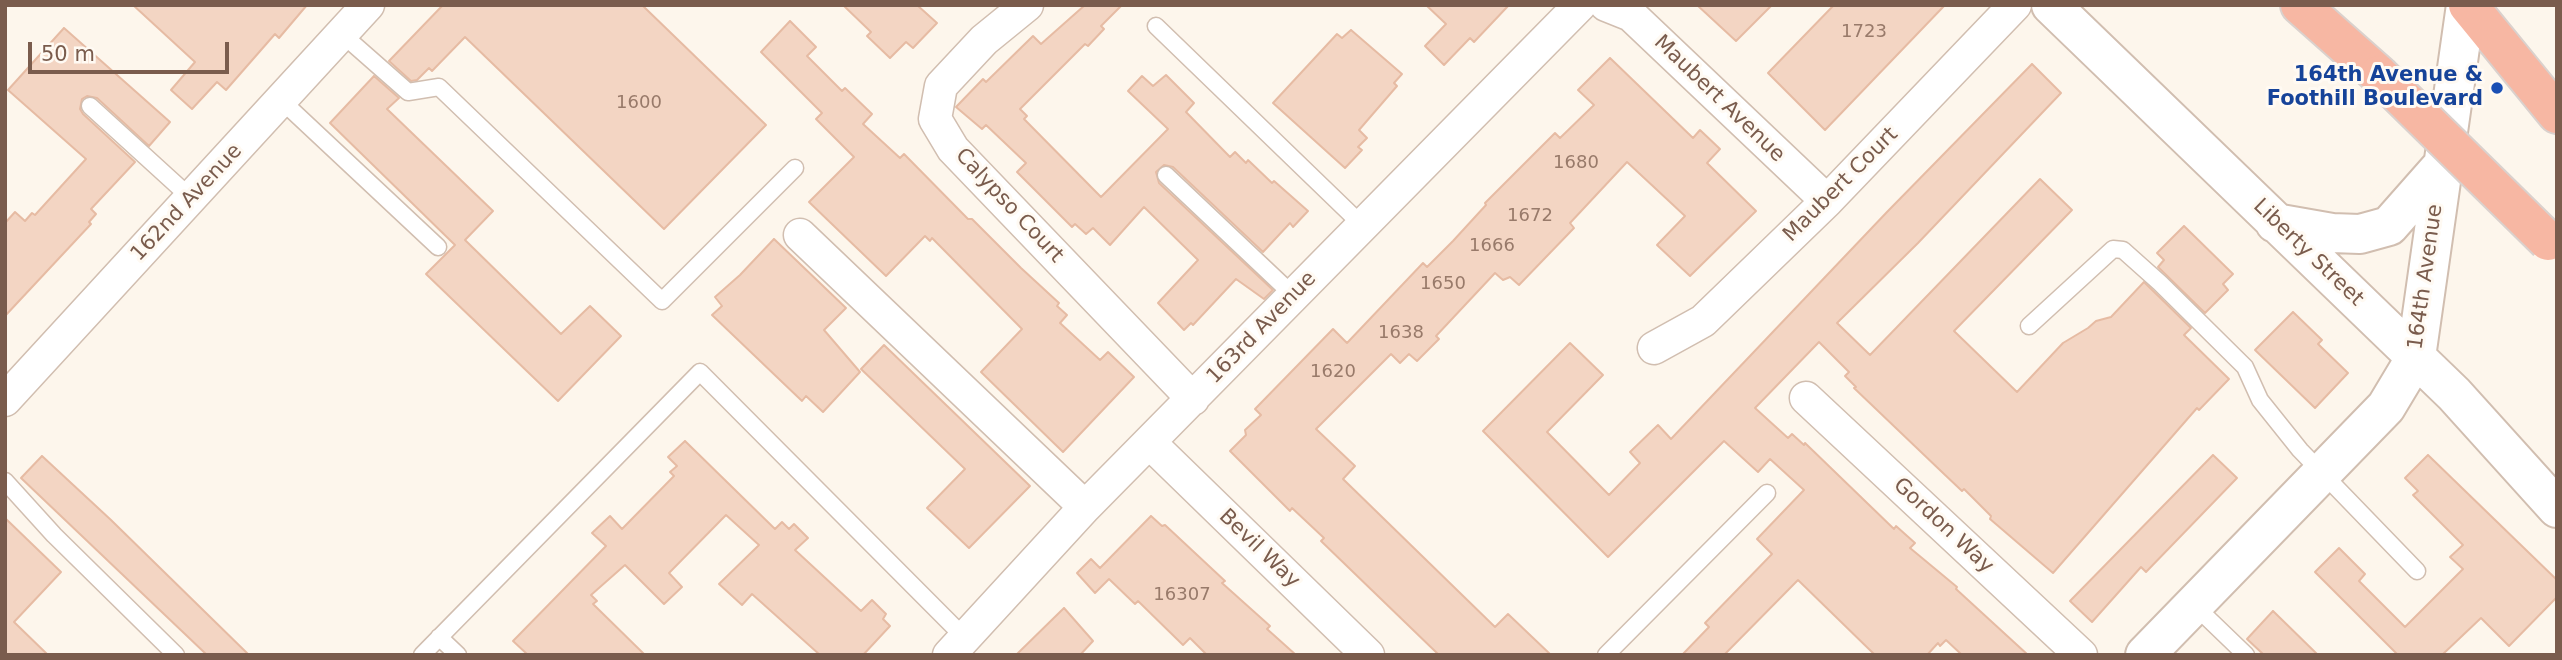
<!DOCTYPE html>
<style>
body{margin:0}
#map{position:relative;width:2562px;height:660px;overflow:hidden;background:#fdf6ec;font-family:"DejaVu Sans",sans-serif}
canvas{display:block}
.frame{position:absolute;inset:0;border:7px solid #7a5c4d;pointer-events:none}
.scale{position:absolute;left:28px;top:42px;width:201px;height:32px;box-sizing:border-box;border:4px solid #7a5c4d;border-top:0;padding-left:9px;font-size:21px;line-height:24px;white-space:nowrap;color:#7a5c4d;-webkit-text-stroke:5px #fffaf3;paint-order:stroke}
</style>
<div id="map">
<canvas width="2562" height="660"></canvas>
<div class="frame"></div>
<div class="scale">50 m</div>
</div>
<script>
const ctx = document.querySelector('canvas').getContext('2d');
ctx.lineJoin = 'round';
function fill(path, color) { ctx.fillStyle = color; ctx.fill(path, 'evenodd'); }
const poly = rows => new Path2D(rows.map(r => 'M' + r).join(''));
function strokePath(path, color, width, dash) { ctx.strokeStyle = color; ctx.lineWidth = width; ctx.lineCap = dash ? 'butt' : 'round'; ctx.setLineDash(dash || []); ctx.stroke(path); }
function write(font, color, halo, rows, align = 'center') {
  ctx.font = font + ' "DejaVu Sans",sans-serif'; ctx.lineWidth = 6; ctx.setLineDash([]); ctx.textBaseline = 'middle'; ctx.strokeStyle = halo; ctx.fillStyle = color; for (const [text, x, y, turn = 0] of rows) {
    ctx.save(); ctx.translate(x, y); ctx.rotate((+turn || 0) * Math.PI / 180); ctx.textAlign = isNaN(turn) ? turn : align; if (halo) ctx.strokeText(text, 0, 0); ctx.fillText(text, 0, 0); ctx.restore();
  }
}
const building = poly([
 [133,5,307,5,279,38,275,34,226,90,217,82,192,109,171,90,195,62,133,5],
 [443,5,642,5,766,125,664,229,465,37,432,71,429,68,417,80,411,81,389,61,443,5],
 [843,5,917,5,937,23,913,48,906,42,890,58,867,36,871,32,843,5],
 [1085,5,1122,5,1101,26,1104,29,1088,46,1085,44,1020,109,1027,116,1024,119,1101,197,1168,129,1128,91,1142,76,1153,86,1166,75,1194,103,1186,112,1230,157,1235,152,1246,163,1248,160,1272,183,1274,181,1308,211,1293,227,1290,223,1263,252,1173,167,1164,165,1156,172,1159,183,1273,290,1264,299,1236,279,1193,325,1191,323,1184,330,1158,303,1198,260,1144,207,1110,245,1093,228,1086,234,1075,224,1072,227,1017,172,1026,163,986,125,982,129,956,107,983,79,986,82,1033,36,1041,44,1085,5],
 [1426,5,1509,5,1474,42,1470,38,1444,65,1425,46,1446,24,1426,5],
 [1697,5,1772,5,1736,41,1697,5],
 [1834,5,1945,5,1825,130,1768,73,1834,5],
 [790,21,816,47,807,56,842,91,845,88,872,114,863,124,900,158,904,154,968,219,972,219,1021,268,1059,303,1057,306,1067,315,1060,323,1100,360,1108,352,1134,377,1063,452,981,372,1022,329,932,238,930,241,925,236,886,276,809,202,854,157,816,119,822,113,761,52,790,21],
 [64,28,170,122,149,146,97,98,87,96,82,99,80,109,83,114,135,162,91,209,96,214,89,222,91,224,5,316,5,223,15,212,25,221,32,213,35,215,86,159,8,90,64,28],
 [1351,30,1402,74,1394,83,1397,86,1359,130,1367,138,1358,147,1362,150,1345,168,1273,103,1337,34,1342,38,1351,30],
 [1610,58,1693,138,1700,130,1720,149,1707,163,1756,211,1690,276,1657,245,1685,216,1627,162,1570,223,1574,228,1519,285,1510,277,1503,280,1495,273,1436,336,1439,339,1417,361,1409,354,1400,363,1391,354,1316,429,1355,466,1343,479,1495,627,1508,614,1551,655,1439,655,1321,541,1324,538,1292,508,1290,511,1230,451,1246,435,1245,430,1261,415,1255,409,1333,329,1347,343,1423,263,1427,267,1453,241,1486,205,1485,203,1555,133,1560,138,1594,105,1578,90,1610,58],
 [2032,64,2061,93,1918,243,1837,323,1870,355,2040,179,2072,210,1954,331,2017,392,2063,343,2088,328,2096,321,2111,317,2144,282,2191,328,2184,335,2229,379,2199,410,2197,408,2053,573,1990,519,1991,516,1964,489,1962,491,1943,473,1854,388,1856,387,1845,376,1849,372,1819,342,1755,408,1788,438,1792,434,1804,445,1805,443,1894,529,1896,526,1915,543,1910,548,1957,587,1956,589,2028,655,1962,655,1946,640,1940,646,1938,643,1927,655,1875,655,1798,580,1724,655,1682,655,1709,627,1705,623,1772,554,1757,539,1804,490,1770,459,1758,472,1724,441,1608,557,1483,431,1570,343,1603,375,1547,432,1609,495,1640,463,1630,452,1658,425,1671,439,1887,212,2032,64],
 [374,76,399,98,387,109,493,211,465,240,561,334,590,306,621,336,558,401,426,274,455,245,330,123,374,76],
 [2184,226,2233,274,2223,284,2228,290,2205,313,2158,267,2164,260,2157,253,2184,226],
 [774,239,846,308,824,330,860,372,823,412,806,396,802,401,712,315,722,306,715,297,740,275,774,239],
 [2293,312,2322,340,2318,344,2348,373,2315,408,2255,350,2293,312],
 [884,345,1030,486,969,548,927,508,965,469,861,369,884,345],
 [685,441,775,529,782,522,789,529,794,524,808,538,795,550,861,611,872,600,886,614,883,619,890,626,863,655,820,655,752,594,742,605,719,584,759,545,726,515,669,573,682,587,664,604,625,565,591,595,597,601,593,604,645,655,528,655,513,641,606,546,592,533,610,516,622,529,674,476,670,472,677,466,668,457,685,441],
 [2213,455,2237,478,2146,572,2141,567,2092,622,2070,601,2213,455],
 [2428,455,2557,580,2557,597,2509,646,2481,618,2442,655,2398,655,2315,572,2339,548,2365,574,2359,581,2405,627,2463,569,2450,557,2463,545,2413,495,2418,491,2405,478,2428,455],
 [42,456,111,520,249,655,207,655,21,478,42,456],
 [1151,516,1162,526,1165,525,1225,581,1222,583,1270,626,1267,629,1296,655,1207,655,1190,638,1183,645,1138,601,1135,604,1109,579,1095,593,1077,573,1091,559,1100,568,1151,516],
 [5,518,61,572,14,622,48,655,5,655,5,518],
 [1064,608,1093,641,1080,655,1016,655,1064,608],
 [2273,611,2318,655,2264,655,2247,639,2273,611]
]);
const service = poly([
 [1156,26,1363,226],
 [342,34,408,92,439,87,662,301,795,168],
 [281,100,438,247],
 [90,106,191,198],
 [1166,175,1294,296],
 [2029,326,2113,249,2123,250,2160,283,2245,367,2260,400,2300,450,2417,571],
 [5,481,54,535,176,655],
 [2193,604,2246,655],
 [439,637,458,655],
 [422,655,700,372,964,637],
 [1606,655,1767,493]
]);
const minor = poly([
 [1027,5,984,40,941,86,935,119,953,149,1193,399],
 [1606,5,1631,15,1827,201],
 [800,235,1085,507],
 [1654,348,1703,321,1827,201,2015,5],
 [1806,398,2081,655],
 [5,400,368,5],
 [1150,443,1368,655],
 [949,655,1085,507,1580,5]
]);
const tertiary = poly([
 [2051,5,2454,394,2557,508],
 [2275,223,2332,233,2360,234,2389,226,2442,166],
 [2145,655,2386,407,2416,357,2466,5]
]);
const motorway = poly([
 [2300,5,2379,75],
 [2468,5,2557,114]
]);
const motorwayBridge = poly([
 [2379,75,2548,241]
]);
const markers = [
 [2497,88,7,"#1a4fb4"]
];
const numberNames = [
 ["1723",1864,32],
 ["1600",639,103],
 ["1680",1576,163],
 ["1672",1530,216],
 ["1666",1492,246],
 ["1650",1443,284],
 ["1638",1401,333],
 ["1620",1333,372],
 ["16307",1182,595]
];
const transitNames = [
 ["164th Avenue &",2483,76],
 ["Foothill Boulevard",2483,100]
];
const streetNames = [
 ["Maubert Avenue",1719,99,44],
 ["Maubert Court",1841,185,-45],
 ["162nd Avenue",187,203,-47],
 ["Calypso Court",1009,206,47],
 ["Liberty Street",2308,253,44],
 ["164th Avenue",2426,277,-82],
 ["163rd Avenue",1262,328,-46],
 ["Gordon Way",1943,526,43],
 ["Bevil Way",1259,549,44]
];
fill(building, '#f3d5c3');
strokePath(building, '#e6bba3', 2);
strokePath(service, '#d1beb0', 19);
strokePath(minor, '#d1beb0', 35);
strokePath(tertiary, '#d1beb0', 42);
strokePath(motorway, '#dad1cd', 42);
strokePath(service, '#fff', 16);
strokePath(minor, '#fff', 32);
strokePath(tertiary, '#fff', 38);
strokePath(motorway, '#f7b7a3', 38);
strokePath(motorwayBridge, '#dad1cd', 42, []);
strokePath(motorwayBridge, '#f7b7a3', 38);
for (const [x, y, r, color] of markers) { const dot = new Path2D(); dot.arc(x, y, r, 0, 2 * Math.PI); ctx.fillStyle = color; ctx.fill(dot); strokePath(dot, '#fffaf3', 2.5); }
write('18px', '#987a6a', null, numberNames);
write('bold 21px', '#164399', '#fffaf3', transitNames, 'right');
write('21px', '#7a5c4d', '#fffaf3', streetNames);
</script>
